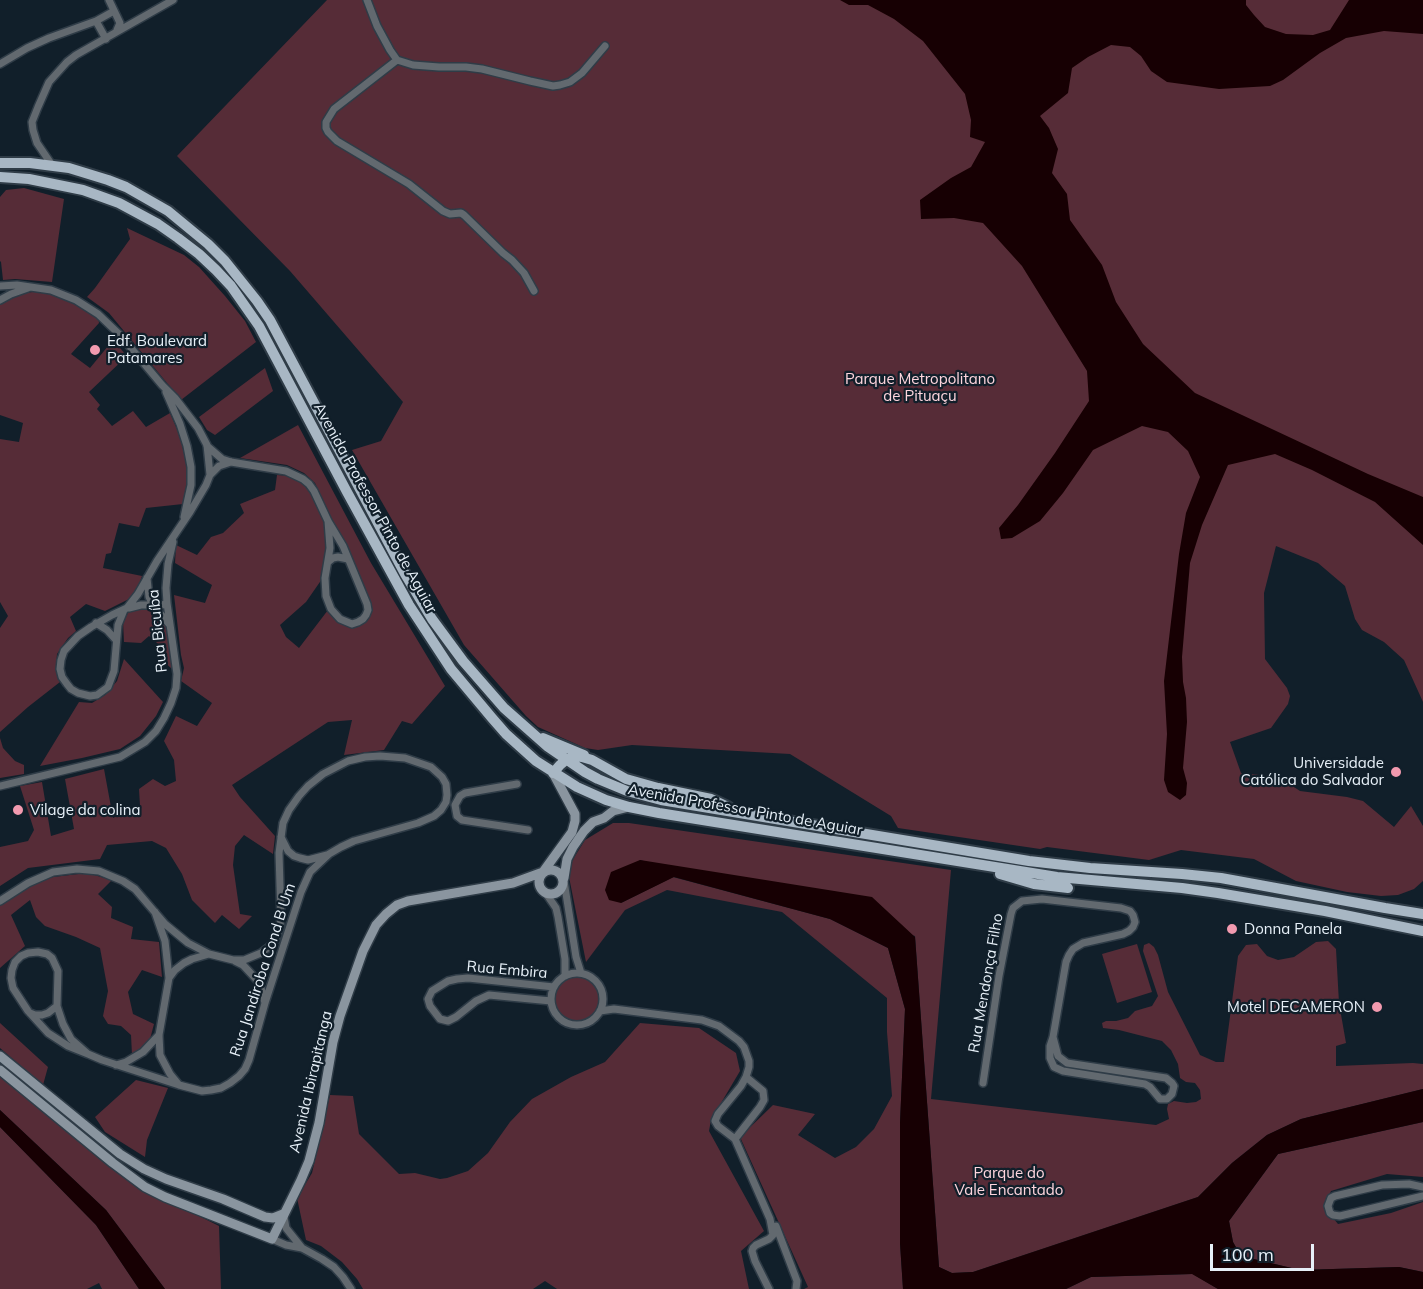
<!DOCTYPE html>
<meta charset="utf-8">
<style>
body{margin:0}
#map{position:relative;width:1423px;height:1289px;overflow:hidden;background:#111f2a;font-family:Mulish,sans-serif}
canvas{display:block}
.scale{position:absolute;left:1210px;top:1244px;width:104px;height:27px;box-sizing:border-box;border:3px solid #e7f0f8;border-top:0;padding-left:8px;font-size:18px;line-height:21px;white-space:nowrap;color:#e7f0f8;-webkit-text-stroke:4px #111f2a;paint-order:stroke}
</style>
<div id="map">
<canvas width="1423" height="1289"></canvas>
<div class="scale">100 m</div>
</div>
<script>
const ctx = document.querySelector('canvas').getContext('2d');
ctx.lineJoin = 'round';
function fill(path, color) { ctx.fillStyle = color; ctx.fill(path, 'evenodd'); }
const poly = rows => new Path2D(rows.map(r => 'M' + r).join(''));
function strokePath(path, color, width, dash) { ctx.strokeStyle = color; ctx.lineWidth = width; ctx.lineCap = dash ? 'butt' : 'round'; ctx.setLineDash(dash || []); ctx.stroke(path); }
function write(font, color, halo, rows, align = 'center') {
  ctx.font = font + ' Mulish,sans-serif'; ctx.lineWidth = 4.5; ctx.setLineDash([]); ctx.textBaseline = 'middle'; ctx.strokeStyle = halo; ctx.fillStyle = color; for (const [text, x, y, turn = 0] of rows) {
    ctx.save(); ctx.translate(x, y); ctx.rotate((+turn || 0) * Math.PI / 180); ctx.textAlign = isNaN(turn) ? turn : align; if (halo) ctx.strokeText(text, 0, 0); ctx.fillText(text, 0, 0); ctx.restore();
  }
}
const green = poly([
 [327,0,1423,0,1423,702,1404,660,1384,642,1362,630,1355,619,1345,586,1318,563,1276,546,1264,593,1265,659,1287,688,1290,696,1288,704,1271,728,1230,742,1241,773,1279,777,1300,791,1347,797,1363,801,1394,827,1411,806,1423,826,1423,881,1414,889,1398,895,1381,896,1347,892,1296,881,1254,859,1181,850,1149,860,1047,847,1040,849,898,828,891,816,790,754,632,745,598,750,585,748,538,727,526,716,464,645,352,450,381,441,403,402,290,271,177,156],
 [24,188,64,199,52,282,15,279,3,280,1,262,0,261,0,197,6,190],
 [127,228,184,255,199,267,225,296,245,321,256,342,181,400,109,313,87,297,95,288,130,239],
 [60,291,98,313,99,323,71,354,90,368,113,340,127,356,89,392,100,405,97,409,112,426,133,411,146,427,170,413,180,436,186,462,187,483,183,504,146,508,139,527,119,523,111,553,106,554,103,568,142,576,135,596,105,611,86,604,70,617,76,631,68,638,57,654,56,668,60,682,28,707,0,732,0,628,8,616,0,602,0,439,19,442,23,423,0,415,0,303,16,295,32,292],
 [265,368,273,391,215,435,207,430,199,417],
 [298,425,371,563,445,686,412,724,402,721,384,750,344,755,352,720,328,722,232,785,240,797,275,836,273,854,244,835,235,846,233,865,240,914,252,916,239,929,222,915,215,923,192,900,182,874,166,848,152,841,107,845,100,859,28,868,0,886,0,847,28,841,34,830,20,786,42,782,51,836,74,829,65,779,104,769,113,818,140,806,139,789,153,779,165,786,176,781,174,760,164,741,176,716,197,726,212,703,181,681,184,668,181,655,174,595,205,603,212,585,175,563,176,545,197,555,211,537,223,533,244,513,240,504,275,490,277,475,291,476,310,487,333,545,322,579,306,602,280,625,286,637,299,648,328,610,343,623,365,621,372,608,369,599,315,483,304,473,287,465,240,458],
 [147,607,158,612,168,624,172,669,160,658,164,649,149,636,141,643,124,642,123,622,128,613,134,608],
 [124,659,163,702,156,716,140,736,120,749,82,758,40,766,79,702,92,703,105,695,117,681],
 [0,738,3,748,15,761,24,765,24,774,0,778],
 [613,823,629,823,951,870,931,1099,1156,1125,1169,1119,1167,1109,1168,1104,1174,1101,1187,1103,1196,1102,1201,1099,1200,1090,1195,1083,1186,1082,1180,1078,1178,1064,1171,1050,1162,1041,1119,1030,1103,1028,1102,1023,1106,1021,1116,1021,1128,1018,1135,1011,1152,1006,1158,996,1143,951,1144,945,1149,943,1154,947,1158,955,1168,992,1200,1055,1216,1062,1224,1062,1238,956,1246,945,1257,944,1267,956,1278,960,1294,957,1316,942,1328,941,1336,949,1339,1003,1346,1043,1336,1046,1336,1066,1413,1063,1423,1064,1423,1089,1301,1119,1267,1135,1232,1163,1198,1197,973,1272,952,1273,939,1267,915,936,640,860,621,903,673,877,830,919,888,948,905,1009,900,1123,900,1243,903,1289,804,1289,808,1287,740,1137,773,1105,815,1114,798,1135,835,1158,856,1147,874,1129,892,1096,887,1032,887,998,782,912,667,890,625,910,586,962,569,877,570,864,585,840],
 [87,873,112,880,98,894,112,907,111,918,133,927,131,939,159,942,162,977,142,970,128,992,133,1014,154,1024,149,1043,138,1054,132,1055,131,1035,121,1026,108,1024,103,1016,108,991,100,948,76,937,45,926,36,917,30,900,11,915,25,946,0,968,0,901,17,890,53,877],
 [1137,944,1152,992,1117,1003,1102,954],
 '555 999a22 22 0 1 1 44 0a22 22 0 1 1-44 0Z',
 [0,1023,48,1067,43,1085,0,1048],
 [640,1023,699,1028,736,1053,740,1071,711,1120,709,1131,764,1231,741,1251,749,1289,557,1289,545,1281,533,1289,363,1289,357,1279,342,1262,321,1246,306,1240,297,1198,312,1173,330,1095,353,1096,359,1134,399,1174,415,1173,440,1179,447,1178,468,1171,488,1153,510,1122,532,1099,571,1077,605,1062],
 [0,1075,163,1198,219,1226,221,1289,165,1289,106,1210,0,1110],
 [136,1080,168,1088,147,1140,145,1157,105,1132,95,1117],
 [1423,1122,1423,1177,1387,1174,1331,1191,1324,1207,1338,1224,1391,1213,1423,1202,1423,1272,1399,1267,1300,1270,1241,1256,1233,1242,1229,1221,1278,1154],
 [0,1127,96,1225,139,1289,102,1289,99,1283,87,1289,0,1289],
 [1193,1274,1218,1289,1066,1289,1091,1277]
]);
const water = poly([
 [840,0,1246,0,1246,5,1254,15,1265,27,1286,34,1313,35,1330,30,1349,0,1423,0,1423,34,1384,31,1346,38,1320,53,1283,80,1270,86,1219,89,1167,82,1151,71,1141,56,1130,47,1111,45,1088,57,1072,68,1068,93,1040,116,1049,128,1058,149,1052,173,1067,194,1070,220,1102,265,1116,302,1143,344,1195,393,1368,474,1423,497,1423,545,1375,502,1312,470,1275,454,1228,465,1202,525,1190,563,1182,657,1183,682,1186,698,1187,722,1183,768,1187,783,1186,795,1180,800,1168,792,1164,780,1167,734,1164,681,1179,554,1186,513,1200,477,1188,451,1168,432,1142,426,1093,450,1063,493,1040,521,1012,538,1001,539,999,528,1018,505,1055,453,1089,401,1087,371,1022,266,983,223,954,218,921,219,920,200,951,178,971,167,985,142,970,137,971,120,965,94,923,41,894,19,868,5,849,5],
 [640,860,872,897,915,937,939,1267,952,1273,973,1272,1198,1197,1232,1163,1267,1135,1301,1119,1423,1089,1423,1122,1278,1154,1229,1221,1233,1242,1241,1256,1300,1270,1399,1267,1423,1272,1423,1289,1218,1289,1192,1274,1091,1277,1066,1289,903,1289,900,1243,900,1123,905,1009,888,948,830,919,674,877,621,903,609,900,605,890,611,872],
 [0,1110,106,1210,165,1289,139,1289,96,1225,0,1127]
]);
const street = poly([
 [109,0,120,23,117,30],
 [367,0,377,26,390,50,397,60,413,65,439,67,466,67,482,69,530,81,553,86,560,85,570,82,582,73,605,46],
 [96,21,106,39],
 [397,60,334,109,326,122,326,128,328,132,337,141,409,184,443,211,450,214,461,213,464,215,503,253,512,260,524,273,534,291],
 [0,64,27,48,49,38,96,21,114,11],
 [52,165,37,143,33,130,32,122,38,107,49,82,67,62,76,55,173,0],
 [0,286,17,285,51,290,76,300,98,314,120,335,162,385,175,398,198,428,207,445,210,475,206,485,190,512,157,561,138,594,127,608,112,615,91,627,78,636,64,651,61,660,60,669,62,677,67,684,71,689,78,693,90,696,97,695,108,687,114,671,118,625,124,610],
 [0,300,11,294,28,288],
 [166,392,180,424,187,446,191,467,191,485,184,517],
 [207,446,222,459,231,462,286,471,303,479,309,484,314,491,328,521,343,546,367,604,368,610,366,615,363,619,358,622,352,624,340,619,331,609,326,596,325,578,330,548,328,521],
 [210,475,219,466,231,462],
 [328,562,333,558,338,557,348,559],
 [147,578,149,597,153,605,160,606,167,603],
 [129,608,141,605,153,605,169,624],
 [96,623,107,630,116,640],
 [517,784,465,793,460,796,455,805,457,816,462,820,528,830],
 [0,786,120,757,145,742,156,731,164,718,171,703,176,688,177,674,167,603,166,588,168,564,173,542],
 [281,837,288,851,294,856,300,858,308,860,327,855],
 [564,881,576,957,581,973],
 [545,892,556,908,558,917,565,959,565,976],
 [0,901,28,883,53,872,77,869,99,871,123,881,135,889,165,924,188,943,209,954,233,960,244,960,261,953,269,947,276,939,279,930,281,919,279,853,283,823,289,810,299,796,308,786,323,774,348,761,365,757,380,756,405,758,431,767,442,777,446,784,447,795,446,802,441,810,434,816,418,823,354,841,341,847,329,854,310,872,301,892,265,1003,249,1060,245,1069,239,1076,230,1083,221,1088,211,1090,202,1091,179,1085,170,1074,160,1055,159,1035,169,978,165,941,155,912],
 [235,961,243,965,257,980,261,988,265,1003],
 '551 999a26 26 0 1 1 52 0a26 26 0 1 1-52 0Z',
 [169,978,175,970,184,963,192,959,209,954],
 [551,1001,489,995,476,1001,456,1017,448,1021,440,1019,430,1006,428,999,432,991,448,981,457,979,468,978,554,987],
 [600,1011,614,1009,702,1020,719,1026,739,1041,744,1047,749,1061,749,1067,746,1077,741,1086,718,1114,715,1121,718,1126,735,1139,770,1219,773,1235,769,1239,756,1245,753,1248,752,1251,755,1261,769,1289],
 [30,1013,35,1015,42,1015,48,1013,57,1006],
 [88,1054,71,1039,63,1024,57,1006,58,971,52,958,47,954,38,952,28,953,21,956,15,962,12,970,11,978,13,988,28,1011,48,1033,68,1046,88,1054,102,1060,179,1085],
 [116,1065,126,1062,143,1052,159,1035],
 [983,1083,999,976,1011,914,1013,908,1022,901,1042,899,1121,908,1130,911,1133,915,1135,922,1133,927,1129,931,1123,934,1083,943,1073,949,1069,955,1066,962,1053,1037,1050,1046,1050,1058,1054,1067,1063,1071,1145,1084,1150,1087,1160,1099,1167,1099,1172,1094,1174,1086,1172,1083,1166,1078,1067,1063,1058,1056,1053,1037],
 [735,1139,760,1107,764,1100,763,1091,746,1077],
 [1423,1187,1409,1184,1382,1185,1335,1196,1331,1198,1328,1206,1330,1213,1333,1215,1340,1216,1423,1196],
 [284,1217,286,1228,302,1248],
 [776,1226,797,1281,796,1289],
 [272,1239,286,1245,302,1248,322,1259,334,1267,343,1277,351,1289]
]);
const secondary = poly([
 '539 882a12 12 0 1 1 24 0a12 12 0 1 1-24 0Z',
 [543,872,572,832,575,821,575,814,553,773],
 [564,878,567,859,573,847,584,831,593,822,604,818,613,811,629,807],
 [0,1056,120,1154,144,1169,166,1179,223,1199,265,1217,273,1218,283,1214],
 [0,1070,113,1163,145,1187,165,1197,272,1239,301,1180,309,1161,319,1123,333,1042,340,1016,363,951,376,925,386,914,397,905,408,901,513,883,543,872]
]);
const primary = poly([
 [0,163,30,163,69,168,108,180,126,187,168,211,208,244,225,261,257,301,270,320,405,574,432,619,463,661,504,708,547,746,585,772,598,779,627,791,661,800,1029,861,1090,868,1182,874,1221,878,1385,908,1423,914],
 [0,177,29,179,83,190,119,203,158,224,178,238,199,254,216,270,231,286,259,326,347,492,409,605,451,669,492,718,506,734,536,761,577,787,606,800,629,807,659,813,1057,877,1182,888,1218,893,1325,911,1423,931],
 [543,738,584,755],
 [553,773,560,765,566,760,575,756,582,757,592,760,626,779,658,788,711,799,728,807],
 [1000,874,1034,884,1068,888]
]);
const markers = [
 [95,350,6,"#f29aaf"],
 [1396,772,6,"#f29aaf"],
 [18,810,6,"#f29aaf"],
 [1232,929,6,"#f29aaf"],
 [1377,1007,6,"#f29aaf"]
];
const poiNames = [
 ["Edf. Boulevard",107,341],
 ["Patamares",107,358],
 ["Universidade",1384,763,"right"],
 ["Católica do Salvador",1384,780,"right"],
 ["Vilage da colina",30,810],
 ["Donna Panela",1244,929],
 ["Motel DECAMERON",1365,1007,"right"]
];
const parkNames = [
 ["Parque Metropolitano",920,379],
 ["de Pituaçu",920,396],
 ["Parque do",1009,1173],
 ["Vale Encantado",1009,1190]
];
const streetNames = [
 ["Avenida Professor Pinto de Aguiar",375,508,61],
 ["Rua Bicuíba",158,631,-96],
 ["Avenida Professor Pinto de Aguiar",745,810,10],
 ["Rua Jandiroba Cond B Um",263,970,-72],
 ["Rua Embira",507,970,5],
 ["Rua Mendonça Filho",986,983,-80],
 ["Avenida Ibirapitanga",311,1082,-77]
];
fill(green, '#562c37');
fill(water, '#170003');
strokePath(street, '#2f3c47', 10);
strokePath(secondary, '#2f3c47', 12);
strokePath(primary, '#2f3c47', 14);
strokePath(street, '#62696f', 7);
strokePath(secondary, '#8a959f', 9);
strokePath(primary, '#a8b7c4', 10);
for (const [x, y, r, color] of markers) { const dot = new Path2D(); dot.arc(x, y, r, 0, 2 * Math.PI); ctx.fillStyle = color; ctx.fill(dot); strokePath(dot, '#111f2a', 2); }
write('15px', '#e7f0f8', '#111f2a', poiNames, 'left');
write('15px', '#fed5dd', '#111f2a', parkNames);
write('15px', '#e7f0f8', '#111f2a', streetNames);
</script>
